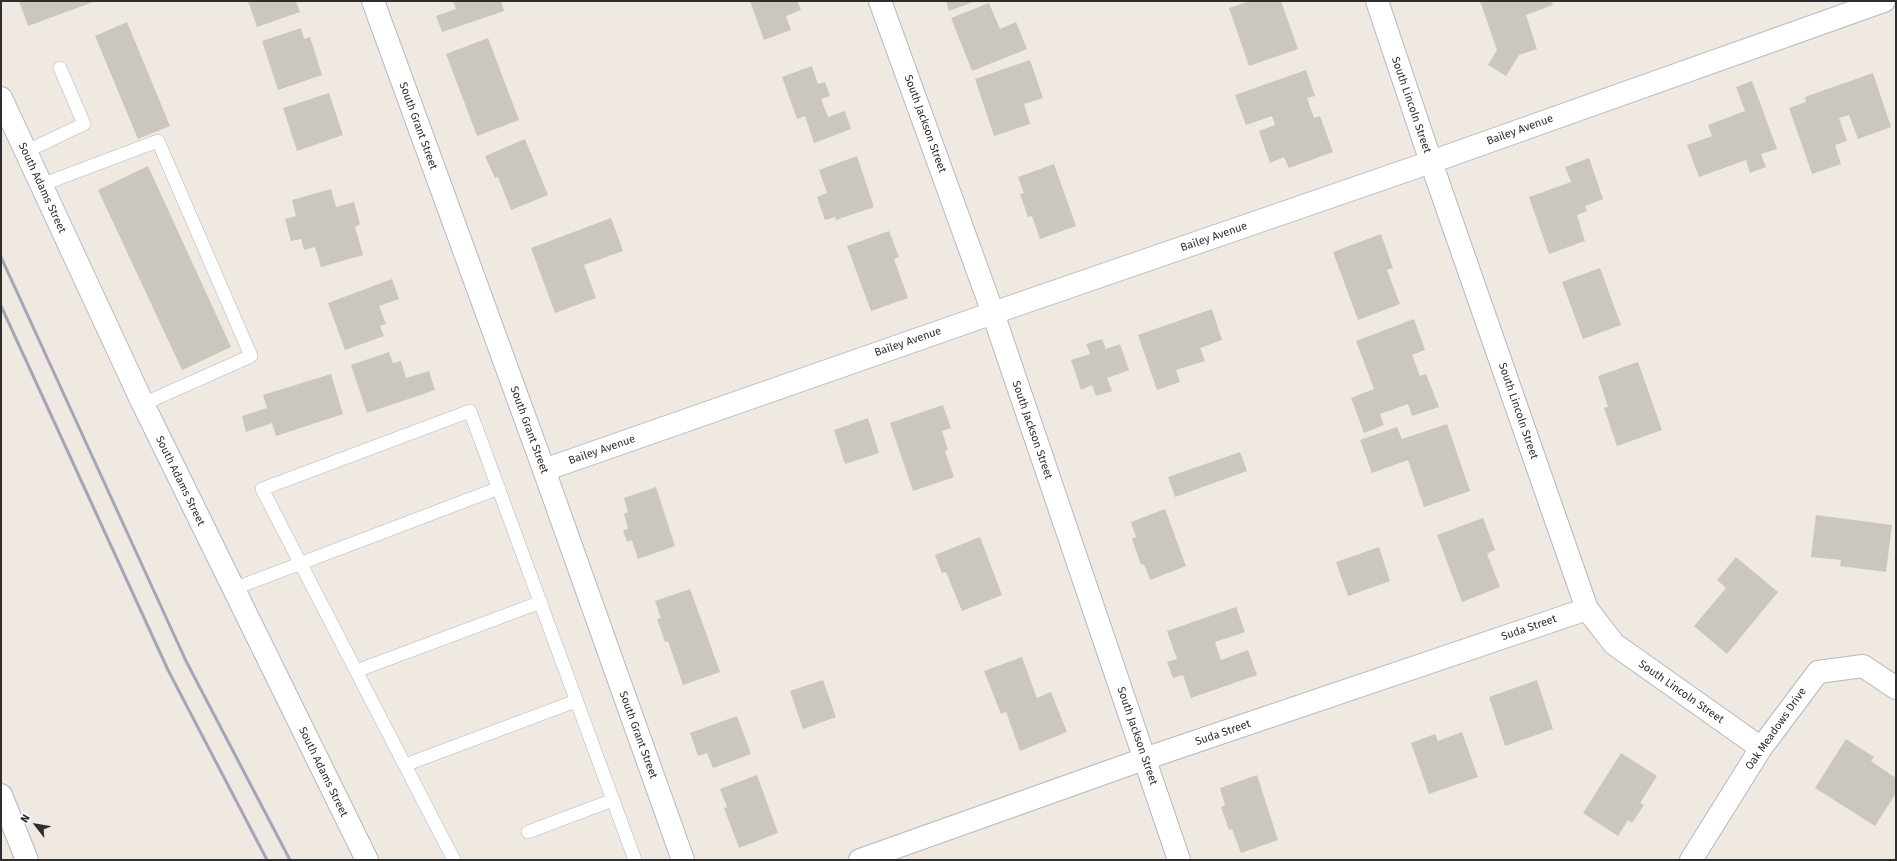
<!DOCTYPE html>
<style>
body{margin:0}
#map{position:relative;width:1897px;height:861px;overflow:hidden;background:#efe9e1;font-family:"Fira Sans",sans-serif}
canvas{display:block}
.frame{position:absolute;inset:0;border:2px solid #2e2e2e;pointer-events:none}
.north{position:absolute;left:16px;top:805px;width:40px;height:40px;-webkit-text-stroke:3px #fff;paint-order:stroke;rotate:301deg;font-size:11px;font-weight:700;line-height:16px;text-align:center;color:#2e2e2e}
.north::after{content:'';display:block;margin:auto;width:14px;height:18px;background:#2e2e2e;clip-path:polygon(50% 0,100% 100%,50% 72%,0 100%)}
</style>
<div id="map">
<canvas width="1897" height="861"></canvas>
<div class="frame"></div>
<div class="north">N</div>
</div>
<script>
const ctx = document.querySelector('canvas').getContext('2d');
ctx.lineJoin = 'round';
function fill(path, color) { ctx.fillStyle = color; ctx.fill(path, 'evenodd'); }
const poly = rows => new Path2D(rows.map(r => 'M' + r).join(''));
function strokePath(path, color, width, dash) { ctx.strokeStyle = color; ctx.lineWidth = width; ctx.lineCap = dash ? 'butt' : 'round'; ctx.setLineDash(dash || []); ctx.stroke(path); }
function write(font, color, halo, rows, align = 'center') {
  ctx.font = font + ' "Fira Sans",sans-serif'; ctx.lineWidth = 4; ctx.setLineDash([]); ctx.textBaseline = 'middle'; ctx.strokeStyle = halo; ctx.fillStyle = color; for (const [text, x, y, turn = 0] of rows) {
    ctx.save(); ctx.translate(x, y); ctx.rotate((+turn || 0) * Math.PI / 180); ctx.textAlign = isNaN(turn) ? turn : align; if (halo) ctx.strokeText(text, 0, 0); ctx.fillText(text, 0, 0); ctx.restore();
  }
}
const building = poly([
 [19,1,96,1,28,26],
 [248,1,296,1,300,12,257,27],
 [453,1,501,1,504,11,442,32,436,16,456,9],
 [750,1,797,1,801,10,786,16,791,30,764,40],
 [946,1,976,1,949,11],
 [1250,1,1281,1,1298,49,1249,66,1229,8],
 [1480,1,1551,1,1553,5,1526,15,1537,49,1519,55,1506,76,1488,65,1497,50],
 [989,3,1000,29,1016,22,1027,49,972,71,951,18],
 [127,22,170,126,138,139,95,36],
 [301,28,304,39,310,37,322,75,278,90,262,41],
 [488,38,519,120,477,136,446,54],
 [1030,60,1043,98,1024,104,1030,124,994,136,975,79],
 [812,66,818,84,825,82,830,96,821,99,828,117,845,111,851,129,814,143,805,116,797,119,782,77],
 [1306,70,1315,96,1307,98,1314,118,1320,116,1333,152,1289,168,1284,157,1270,163,1259,131,1275,125,1272,116,1246,125,1235,95],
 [1873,73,1891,127,1858,139,1849,115,1839,118,1847,141,1835,145,1841,164,1812,174,1789,108,1806,102,1805,97],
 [1752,81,1777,149,1761,154,1766,167,1750,173,1746,160,1699,177,1687,145,1712,136,1708,125,1745,111,1736,87],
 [329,93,343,135,297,151,283,108],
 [525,139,548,195,511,210,498,177,495,178,485,156],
 [857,156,874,207,836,220,835,217,825,220,817,197,827,193,819,170],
 [1589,158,1603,199,1585,206,1587,211,1577,215,1585,241,1549,254,1529,197,1571,182,1565,167],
 [1054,164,1076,226,1040,239,1032,216,1028,217,1020,194,1024,193,1018,177],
 [148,166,231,347,182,370,98,190],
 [331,189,336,207,354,202,360,224,355,227,363,255,321,267,315,247,304,250,301,239,291,241,285,219,296,216,292,200],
 [611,218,623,251,584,265,596,298,555,313,531,248],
 [889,231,899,257,894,259,908,298,871,311,847,246],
 [1381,234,1393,268,1387,270,1400,304,1358,320,1333,252],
 [1600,268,1621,325,1583,339,1562,282],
 [392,279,399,299,379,306,386,324,380,326,384,336,345,350,328,303],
 [1212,309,1222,340,1200,348,1205,361,1176,370,1180,382,1157,390,1138,335],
 [1414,319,1425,350,1412,355,1420,376,1426,374,1439,407,1412,416,1408,404,1380,414,1384,425,1364,433,1351,398,1374,389,1356,341],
 [1102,339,1106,349,1120,344,1129,370,1107,378,1112,391,1096,396,1092,385,1081,390,1071,360,1090,354,1086,344],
 [389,352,393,363,401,361,406,378,429,371,435,390,367,413,351,365],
 [1638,362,1662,430,1617,446,1604,408,1608,407,1598,376],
 [331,374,343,414,276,436,272,423,246,432,242,416,267,408,263,395],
 [943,405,951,428,942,431,948,450,945,451,954,477,913,491,890,423],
 [868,418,879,453,845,464,834,430],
 [1447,424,1470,491,1424,507,1408,460,1372,473,1360,440,1397,427,1402,439],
 [1240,452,1247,471,1175,497,1168,477],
 [656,487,675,546,638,559,632,540,627,542,623,530,628,529,624,514,628,512,624,498],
 [1165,509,1186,566,1150,580,1144,564,1141,565,1132,539,1136,537,1131,522],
 [1816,515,1892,525,1886,572,1840,566,1841,560,1811,557],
 [1483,518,1495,550,1487,554,1500,587,1462,602,1437,535],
 [980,537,1002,595,962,611,946,572,942,573,935,555],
 [1379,547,1390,581,1348,596,1336,562],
 [1736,557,1778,592,1727,654,1694,626,1726,588,1717,580],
 [690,589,720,672,683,685,668,641,665,642,657,619,661,618,655,601],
 [1236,607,1245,632,1215,642,1221,660,1248,650,1257,675,1191,698,1183,675,1173,678,1167,662,1177,659,1167,631],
 [1022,657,1037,698,1051,692,1067,732,1020,751,1006,712,1001,714,984,671],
 [823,680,836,717,803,729,790,691],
 [1537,680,1553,729,1505,746,1489,697],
 [737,716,751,754,713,768,707,753,698,756,690,733],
 [1462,732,1478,777,1429,794,1411,743,1435,734,1438,741],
 [1846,739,1874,757,1871,761,1896,778,1896,793,1875,826,1815,788],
 [1621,753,1657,776,1640,803,1644,805,1632,823,1628,820,1618,836,1583,813],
 [757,775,778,833,739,848,724,808,727,807,720,789],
 [1257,775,1278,840,1241,853,1232,829,1229,830,1221,807,1225,805,1220,788]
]);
const service = poly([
 [25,152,84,124,60,68],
 [41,185,158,141,251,356,143,404],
 [233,589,499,488],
 [356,671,541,602],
 [405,765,576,701],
 [528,832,613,800],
 [454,860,262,489,470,411,635,860]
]);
const minor = poly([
 [373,1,544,470,683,860],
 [880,1,993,313,1179,860],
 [1377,1,1431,162,1587,609,1614,644,1761,748],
 [544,470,993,313,1431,162,1884,1],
 [1,795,27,860],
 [860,860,1144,759,1587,609],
 [1691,860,1761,748,1818,672,1863,666,1896,688]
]);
const tertiary = poly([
 [1,98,143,404,367,860]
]);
const rail = poly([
 [1,257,186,661,290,860],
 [1,306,168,670,267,860]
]);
const streetNames = [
 ["South Lincoln Street",1411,105,71],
 ["South Jackson Street",925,124,70],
 ["South Grant Street",418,126,70],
 ["Bailey Avenue",1520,130,-20],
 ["South Adams Street",42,188,65],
 ["Bailey Avenue",1214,237,-19],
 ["Bailey Avenue",908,342,-19],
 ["South Lincoln Street",1518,411,71],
 ["South Grant Street",529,430,70],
 ["South Jackson Street",1032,430,71],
 ["Bailey Avenue",602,450,-19],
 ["South Adams Street",180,481,64],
 ["Suda Street",1529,628,-19],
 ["South Lincoln Street",1681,692,35],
 ["Oak Meadows Drive",1776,729,-55],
 ["Suda Street",1223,733,-19],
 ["South Grant Street",638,735,70],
 ["South Jackson Street",1137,736,71],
 ["South Adams Street",323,772,64]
];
fill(building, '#cbc7bf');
strokePath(service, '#b4b7c1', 14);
strokePath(minor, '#b4b7c1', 24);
strokePath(tertiary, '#b4b7c1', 24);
strokePath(service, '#fff', 13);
strokePath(minor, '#fff', 22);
strokePath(tertiary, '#fff', 22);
strokePath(rail, '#a3a6b8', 3);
write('11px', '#2e2e2e', '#fff', streetNames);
</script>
